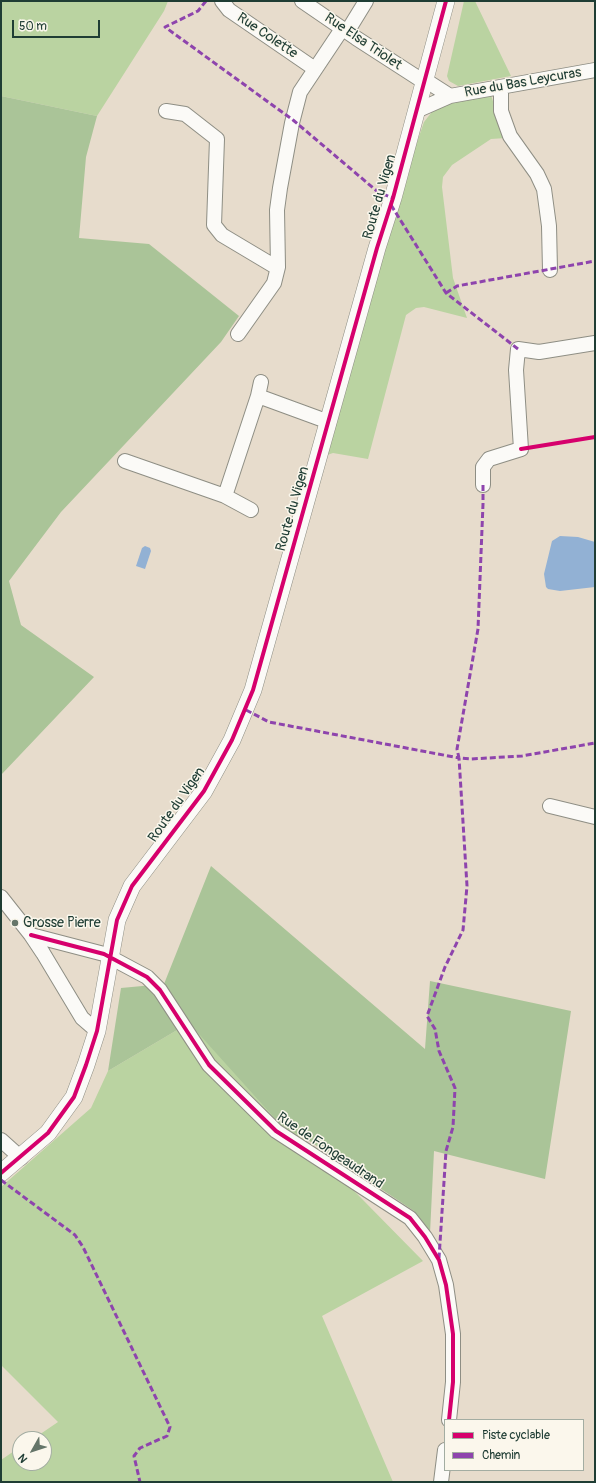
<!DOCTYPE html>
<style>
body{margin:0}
#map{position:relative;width:596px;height:1483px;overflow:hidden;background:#e7dccc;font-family:Pangolin,sans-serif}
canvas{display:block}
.frame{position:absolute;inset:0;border:2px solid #1f3d34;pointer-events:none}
.legend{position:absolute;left:444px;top:1419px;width:140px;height:52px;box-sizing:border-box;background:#fbf7ec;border:1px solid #a3ada2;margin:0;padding:5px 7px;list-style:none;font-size:12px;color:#1f3d34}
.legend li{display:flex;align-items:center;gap:8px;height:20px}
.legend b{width:20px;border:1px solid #a3ada2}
.north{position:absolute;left:12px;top:1431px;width:40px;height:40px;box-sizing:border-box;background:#fbf7ec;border:1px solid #a3ada2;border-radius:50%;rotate:231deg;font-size:11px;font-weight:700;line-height:16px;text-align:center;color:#1f3d34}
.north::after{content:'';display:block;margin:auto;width:14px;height:18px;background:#657569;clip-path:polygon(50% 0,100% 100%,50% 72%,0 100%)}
.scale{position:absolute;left:12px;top:20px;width:88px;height:18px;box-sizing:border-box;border:2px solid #1f3d34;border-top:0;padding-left:5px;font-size:12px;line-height:14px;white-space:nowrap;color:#1f3d34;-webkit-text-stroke:3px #fbf7ec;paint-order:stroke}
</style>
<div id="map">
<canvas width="596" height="1483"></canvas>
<div class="frame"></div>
<ul class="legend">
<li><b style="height:5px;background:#d6006c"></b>Piste cyclable</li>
<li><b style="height:5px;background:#8e44ad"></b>Chemin</li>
</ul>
<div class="north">N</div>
<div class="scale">50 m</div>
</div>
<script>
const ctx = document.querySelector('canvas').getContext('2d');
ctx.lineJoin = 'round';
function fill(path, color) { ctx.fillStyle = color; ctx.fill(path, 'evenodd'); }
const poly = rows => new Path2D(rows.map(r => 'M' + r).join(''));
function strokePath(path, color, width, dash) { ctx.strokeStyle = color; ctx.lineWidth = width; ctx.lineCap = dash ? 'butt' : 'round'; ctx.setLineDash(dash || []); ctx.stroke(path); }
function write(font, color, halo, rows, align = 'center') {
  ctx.font = font + ' Pangolin,sans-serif'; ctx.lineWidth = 3; ctx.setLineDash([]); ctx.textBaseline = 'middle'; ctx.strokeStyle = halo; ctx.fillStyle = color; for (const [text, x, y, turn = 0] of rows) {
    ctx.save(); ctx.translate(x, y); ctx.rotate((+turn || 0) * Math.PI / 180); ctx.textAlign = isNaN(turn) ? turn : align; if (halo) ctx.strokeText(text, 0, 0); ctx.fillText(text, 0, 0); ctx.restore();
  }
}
const green = poly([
 [1,1,168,1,164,11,97,116,1,96],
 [464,1,475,1,511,76,458,86,449,81,447,76],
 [491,95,501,127,506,138,491,139,452,165,443,177,442,187,453,278,467,318,424,307,416,308,406,315,368,459,333,453,324,456,371,276,424,122,435,108,451,101],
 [189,1023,423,1261,322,1316,393,1482,1,1482,1,1460,20,1447,20,1463,44,1463,44,1439,33,1439,58,1422,1,1365,1,1187,91,1108,108,1071]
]);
const forest = poly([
 [1,96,97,116,86,157,79,238,149,244,239,316,221,342,61,512,9,581,21,625,94,677,1,775],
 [211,866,425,1049,430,981,571,1011,545,1179,434,1151,430,1233,414,1211,308,1140,280,1124,189,1023,108,1071,121,988,164,984]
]);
const water = poly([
 [560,536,578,537,595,542,595,587,560,591,548,589,546,587,544,574,552,541],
 [145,546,150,548,151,551,145,569,136,566,142,548]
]);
const minor = poly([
 [222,1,229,10,315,69],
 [302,1,356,38,418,78,425,80,450,96],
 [347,32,366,1],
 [501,87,501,111,510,136,537,174,544,189,549,226,550,270],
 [166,111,185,114,217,139,214,225,222,235,274,266,278,267],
 [416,111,450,96,595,70],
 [238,334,274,283,278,267,277,210,280,188,292,123,300,92,342,29],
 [258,396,329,422],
 [125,461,225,496,251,510],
 [483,485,483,467,489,459,521,449,516,370,518,349,539,352,595,343],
 [225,496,258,396,261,382],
 [550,806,595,817],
 [1,897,31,935,43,953,82,1018,97,1031],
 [31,935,104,954,147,977,160,990,209,1065,276,1131,410,1218,425,1237,439,1260,446,1285,453,1334,453,1382,449,1420],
 [1,1140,21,1158],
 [441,1482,445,1450]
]);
const tertiary = poly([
 [1,1173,48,1133,74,1097,86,1065,97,1031,117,920,132,886,204,791,232,740,253,690,377,248,393,198,446,1]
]);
const quiet = poly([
 [206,1,198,11,165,27,293,120,378,192,393,198],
 [391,205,446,293,518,349],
 [446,293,457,286,595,261],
 [483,485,483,504,478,629,457,749,459,758,471,759,522,756,595,743],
 [246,710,269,722,459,758,467,886,463,930,445,967,427,1016,435,1029,439,1051,455,1088,453,1127,446,1151,439,1258],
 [1,1180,75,1235,83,1247,170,1427,167,1436,140,1448,134,1456,140,1482]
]);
const cycleway = poly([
 [521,449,595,437],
 [31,935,104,954,147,977,160,990,209,1065,276,1131,410,1218,425,1237,439,1260,446,1285,453,1334,453,1382,449,1420],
 [1,1173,48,1133,74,1097,86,1065,97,1031,117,920,132,886,204,791,232,740,253,690,377,248,393,198,446,1]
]);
const markers = [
 [15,923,4,"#657569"]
];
const streetNames = [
 ["Rue Colette",267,36,34],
 ["Rue Elsa Triolet",363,42,34],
 ["Rue du Bas Leycuras",523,83,-10],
 ["Route du Vigen",380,197,-74],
 ["Route du Vigen",293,509,-74],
 ["Route du Vigen",177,805,-55],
 ["Rue de Fongeaudrand",330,1151,34]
];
const poiNames = [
 ["Grosse Pierre",23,923]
];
fill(green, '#bad3a1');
fill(forest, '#aac498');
fill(water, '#92b1d4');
strokePath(minor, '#8e8e84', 16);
strokePath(tertiary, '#8e8e84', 18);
strokePath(minor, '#fbfaf7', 14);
strokePath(tertiary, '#fbfaf7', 17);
strokePath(quiet, '#8e44ad', 3, [6, 3]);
strokePath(cycleway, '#d6006c', 4);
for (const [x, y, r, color] of markers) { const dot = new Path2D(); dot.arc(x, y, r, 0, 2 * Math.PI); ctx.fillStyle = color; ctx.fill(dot); strokePath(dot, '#fbf7ec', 1.5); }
write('14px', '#1f3d34', '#fbf7ec', streetNames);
write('14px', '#1f3d34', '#fbf7ec', poiNames, 'left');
</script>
